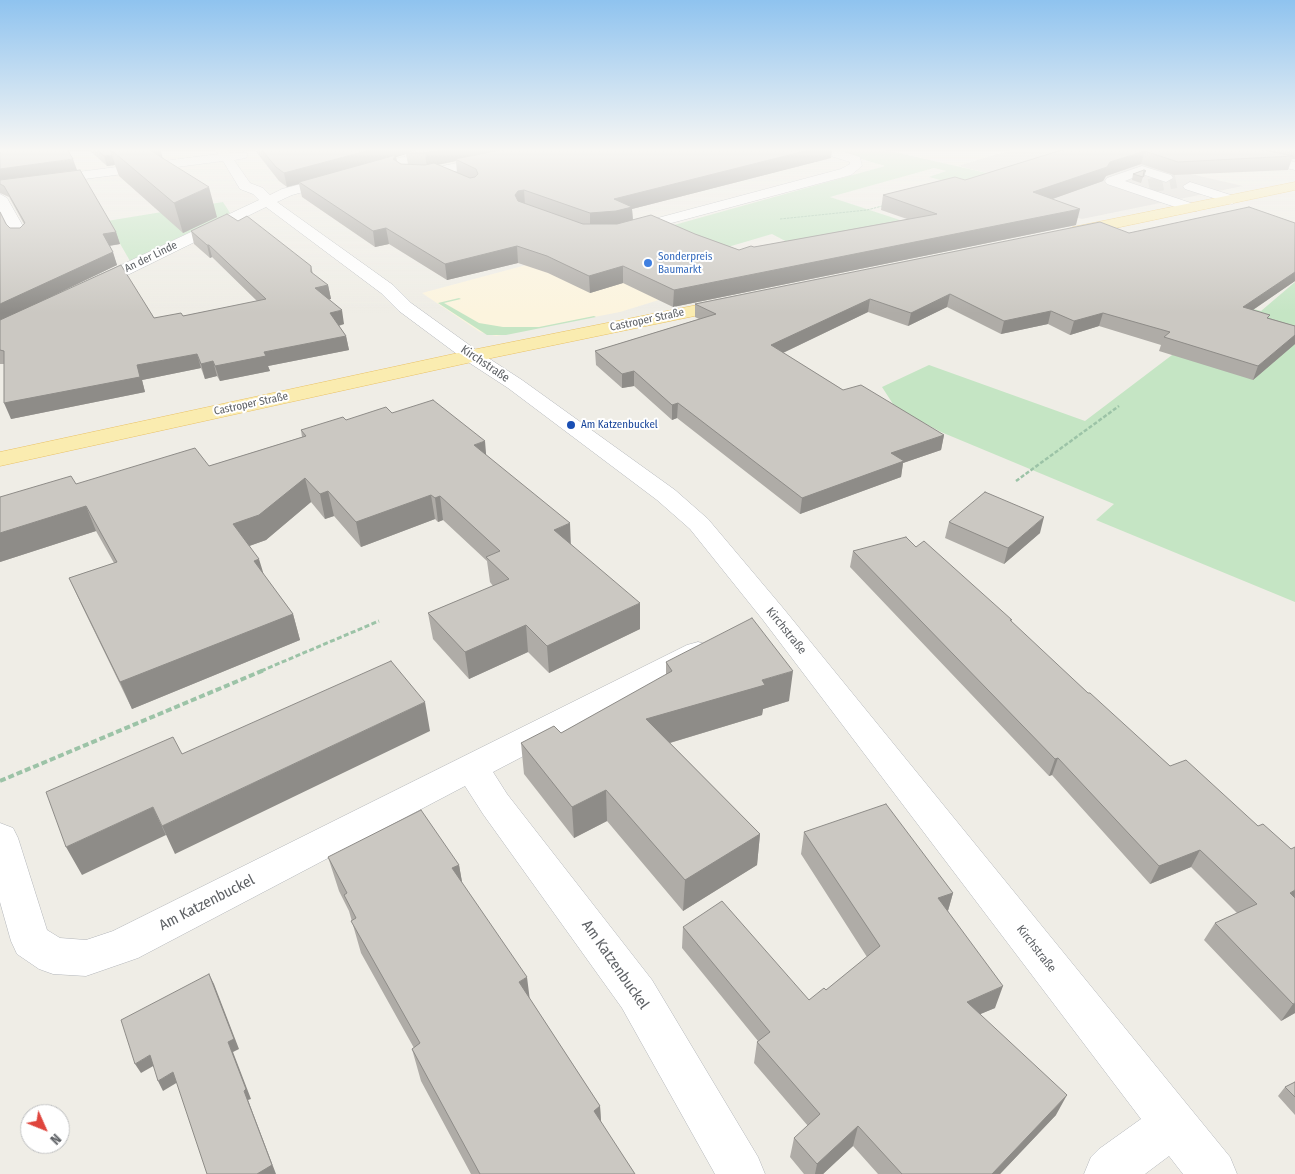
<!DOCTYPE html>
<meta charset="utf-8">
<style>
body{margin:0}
#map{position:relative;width:1295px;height:1174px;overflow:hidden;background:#efede6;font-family:"Fira Sans Condensed",sans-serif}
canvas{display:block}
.north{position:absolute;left:20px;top:1104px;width:50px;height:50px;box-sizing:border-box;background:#fff;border:1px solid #bfc0c1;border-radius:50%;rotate:134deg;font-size:14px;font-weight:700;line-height:20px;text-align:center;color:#5e6165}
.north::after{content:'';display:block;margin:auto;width:18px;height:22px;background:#df453d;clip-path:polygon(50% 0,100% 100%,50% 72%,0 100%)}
</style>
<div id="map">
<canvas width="1295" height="1174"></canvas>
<div class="north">N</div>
</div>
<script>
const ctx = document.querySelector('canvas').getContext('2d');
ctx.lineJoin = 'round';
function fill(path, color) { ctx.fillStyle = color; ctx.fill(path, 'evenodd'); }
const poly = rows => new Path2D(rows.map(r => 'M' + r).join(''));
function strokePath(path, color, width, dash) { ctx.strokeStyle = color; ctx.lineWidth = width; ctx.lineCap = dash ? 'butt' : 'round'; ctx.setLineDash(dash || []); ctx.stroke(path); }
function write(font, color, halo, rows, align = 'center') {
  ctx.font = font + ' "Fira Sans Condensed",sans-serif'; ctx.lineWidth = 4; ctx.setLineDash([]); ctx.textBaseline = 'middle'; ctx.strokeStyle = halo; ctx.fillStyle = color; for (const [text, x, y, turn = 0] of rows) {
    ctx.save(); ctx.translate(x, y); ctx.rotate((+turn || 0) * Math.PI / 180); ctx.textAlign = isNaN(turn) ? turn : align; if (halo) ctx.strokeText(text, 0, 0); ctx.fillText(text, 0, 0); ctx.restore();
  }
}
const commercial = poly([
 [649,232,746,273,620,312,496,336,480,332,422,293]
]);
const industrial = poly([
 [1014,149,1083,149,1243,186,1082,219,980,192,995,175,958,166]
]);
const green = poly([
 [827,149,881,149,996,175,963,186,929,177,946,171,934,168,830,197,906,222,808,253,772,234,721,249,649,232,885,166],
 [223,202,230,213,130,261,107,221],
 [1295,282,1295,602,1096,520,1114,504,941,432,905,413,893,404,882,387,929,365,1085,421,1238,305,1261,311],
 [459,298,461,299,444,303,479,323,503,327,539,327,594,316,596,317,506,335,487,335,438,303]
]);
const minorTunnel = poly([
 [1149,186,1176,181]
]);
const pathFar3 = poly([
 [780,219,867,210,886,205]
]);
const pathFar2 = poly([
 [1016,481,1119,406]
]);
const pathFar1 = poly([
 [261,671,379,621]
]);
const path = poly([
 [0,781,264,670]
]);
const minor = poly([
 [215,149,227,149,230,153,246,152,248,155,246,158,234,160,250,183,263,188,270,195,282,189,433,149,453,149,451,152,292,195,277,202,393,285,411,303,479,352,522,380,675,490,708,519,783,608,1190,1108,1230,1157,1237,1174,1183,1174,1169,1156,1145,1174,1084,1174,1091,1157,1099,1149,1141,1119,763,620,690,529,657,500,508,388,465,360,399,311,381,293,266,207,97,290,85,290,83,286,85,282,259,200,253,194,240,189,223,161,0,190,0,182,218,154,215,149],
 [527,149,552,149,546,153,427,177,410,176,404,172,410,168,427,169,527,149],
 [816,149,835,149,860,157,862,166,851,175,634,233,629,235,624,233,621,230,624,227,841,169,850,164,850,162,818,152,816,149],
 [1213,149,1236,149,1295,162,1295,170,1215,152,1213,149],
 [1142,166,1171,175,1173,178,1166,182,1142,174,1125,181,1197,205,1199,208,1197,211,1187,211,1107,184,1105,181,1107,178,1142,166],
 [1190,182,1237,197,1239,200,1232,204,1185,189,1183,186,1190,182],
 [0,194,7,198,28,235,25,238,15,238,12,235,0,211,0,194],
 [698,642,709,645,713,652,709,659,493,772,507,794,652,980,758,1157,765,1174,715,1174,622,1008,483,814,465,786,138,958,86,976,53,974,39,969,17,954,11,941,0,902,0,823,13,828,18,838,47,930,60,938,86,940,113,931,687,645,698,642]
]);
const major = poly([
 [1295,182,1295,190,1073,237,1068,235,1065,232,1068,229,1073,227,1295,182],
 [732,298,738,299,741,303,738,307,472,362,0,466,0,452,472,350,732,298]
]);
const wall = poly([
 [0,149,77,170,116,232,120,244,110,246,117,265,59,293,154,318,183,316,257,301,212,257,210,258,194,244,191,231,311,266,313,274,328,285,331,299,329,299,344,324,339,326,346,336,349,350,268,366,270,371,220,381,217,376,205,379,201,368,142,380,145,392,11,419,4,364,0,364,0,212,6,224,10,228,20,228,24,224,9,197,0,193],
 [88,149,160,149,163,159,217,217,183,233,119,176,115,165,107,166],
 [254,149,832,149,831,158,632,209,633,220,695,234,739,250,907,219,881,210,883,195,965,180,1065,149,1295,149,1295,159,1292,159,1288,170,1174,175,1141,164,1106,176,1103,181,1052,199,1076,225,673,307,623,283,590,293,548,273,518,263,447,280,389,244,375,247,302,197,299,184,287,187,279,181],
 [406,154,408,164,401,164,397,161,396,157],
 [456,161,457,173,438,165],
 [1144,170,1146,171,1144,177,1143,177,1141,183,1132,180,1133,174],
 [1295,223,1295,281,1253,310,1269,318,1295,326,1295,344,1253,380,1159,351,1161,345,1099,326,1070,335,1048,324,1001,334,947,307,908,326,868,312,783,353,843,390,944,435,941,450,903,463,901,477,800,514,677,418,672,420,634,386,622,388,596,365,595,351,699,319,695,317,695,304,1129,233],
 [392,413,486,455,571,544,640,629,549,673,528,652,469,679,433,639,428,613,493,586,490,582,487,561,443,520,438,522,435,519,361,547,334,516,325,519,311,502,266,540,249,546,264,575,293,614,300,640,132,709,81,604,69,578,114,563,96,531,0,562,0,497,76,484,209,466,302,437,301,430,346,420],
 [949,522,1040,533,1004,564,945,538],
 [916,547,1011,622,1088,693,1170,766,1258,826,1295,1013,1281,1021,1204,940,1215,923,1237,913,1191,867,1150,884,1052,775,1049,776,850,567,853,551],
 [666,662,789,701,763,709,762,715,670,743,760,834,757,865,683,911,607,821,574,838,524,774,521,743,561,733,666,675],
 [804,832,953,893,948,911,995,1008,980,1014,1056,1115,1000,1174,878,1174,853,1146,823,1174,804,1174,790,1157,794,1138,808,1126,754,1063,757,1042,758,1041,682,948,683,927,809,1000,826,990,867,957,801,854],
 [328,857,459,865,462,883,530,999,600,1106,601,1123,635,1174,471,1174,421,1081,412,1049,414,1048,361,953,349,911,339,891],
 [1295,1082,1295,1115,1278,1096,1285,1087]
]);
const shadedWall = poly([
 [160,149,163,159,117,154],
 [374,149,426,149,406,153,406,154,396,157,398,169,393,159,299,182,299,184,287,187,284,173],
 [447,149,517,149,455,159,456,161,427,167,425,153],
 [813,149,832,149,831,158,632,209,633,222,590,228,590,213,614,199],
 [1145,151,1141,164,1106,176,1103,181,1030,207,1033,192,1110,162],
 [112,155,115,165,107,166,104,156],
 [73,159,77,170,0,180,0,169],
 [209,187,217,217,183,233,174,203],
 [524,190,525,205,520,206,515,195,518,191],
 [1080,209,1076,225,673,307,674,290],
 [386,228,389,244,375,247,373,231],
 [116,232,120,244,107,246,103,234],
 [207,245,209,245,212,257,210,258],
 [517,246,518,263,447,280,445,264],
 [113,252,117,265,0,321,0,304],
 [623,266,623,283,590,293,589,276],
 [1295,272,1295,281,1238,320,1243,307],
 [328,285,331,299,318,302,315,288],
 [950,294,947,307,908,326,911,313],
 [870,299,868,312,770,359,771,345],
 [342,310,344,324,333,327,330,313],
 [1051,311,1048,324,1001,334,1004,321],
 [1103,313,1099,326,1070,335,1074,321],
 [1295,335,1295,344,1253,380,1258,366],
 [346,336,349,350,268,366,270,371,220,381,215,366,264,352],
 [197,354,201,368,142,380,145,392,11,419,4,403,137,365],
 [213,361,217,376,205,379,201,364],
 [634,371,634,386,622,388,622,374],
 [678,403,677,418,672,420,672,405],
 [944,435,941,450,903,463,901,477,800,514,802,498,891,453],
 [485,441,487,465,474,445],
 [305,478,311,502,266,540,241,549,233,524],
 [328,491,334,516,325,519,320,494],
 [431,495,435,519,361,547,356,522],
 [440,496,443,520,438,522,435,498],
 [86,506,96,531,0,562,0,533],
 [1044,517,1040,533,1004,564,1008,548],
 [570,523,571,548,554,530],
 [259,559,267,585,254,561],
 [640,603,640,629,549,673,547,646],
 [293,614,300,640,132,709,120,682],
 [526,625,528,652,469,679,465,652],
 [793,671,789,701,763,709,762,715,646,750,646,719,762,680],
 [425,702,430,731,175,854,162,826],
 [1058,758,1052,775,1049,776,1055,759],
 [606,790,607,821,574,838,572,807],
 [153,807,166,835,82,875,66,847],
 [760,834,757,865,683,911,685,880],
 [1200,850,1191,867,1150,884,1159,866],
 [459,865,465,898,452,868],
 [1295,890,1295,903,1290,893],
 [953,893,947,914,938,898],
 [209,974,214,984,239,1049,233,1052,251,1099,248,1100,276,1174,257,1174,244,1091,228,1042],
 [527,977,531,1009,519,982],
 [1003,986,995,1008,959,1023,967,1002],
 [1295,1003,1295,1013,1281,1021,1293,1004],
 [150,1055,155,1065,141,1073,135,1064],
 [173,1072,178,1082,163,1091,158,1081],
 [1067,1095,1056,1115,1000,1174,992,1174],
 [600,1106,602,1136,594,1111],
 [858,1126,853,1146,823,1174,815,1174,817,1164]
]);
const building = poly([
 [0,149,67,149,73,159,0,169,0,149],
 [96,149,110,149,112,155,104,156,96,149],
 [110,149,148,149,209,187,174,203,110,149],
 [261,149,374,149,284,173,276,167,261,149],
 [419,149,447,149,425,153,406,153,419,149],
 [506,149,813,149,614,199,632,207,616,211,590,213,524,190,518,191,515,195,518,201,583,224,617,224,651,215,695,234,739,250,751,246,754,247,937,214,883,195,955,177,965,180,1065,149,1259,149,1293,156,1178,162,1145,151,1110,162,1107,167,1033,192,1080,209,674,290,623,266,589,276,547,256,517,246,445,264,386,228,373,231,299,182,396,155,393,159,401,164,425,165,434,163,470,178,475,177,478,174,476,169,455,159,506,149],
 [80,170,116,232,103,234,113,252,0,304,0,212,6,224,10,228,20,228,25,223,4,186,0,184,0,180,80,170],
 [1144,170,1146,171,1144,171,1143,177,1133,174,1144,170],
 [1249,207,1295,223,1295,272,1243,307,1270,315,1267,318,1295,326,1295,335,1258,366,1164,337,1170,332,1103,313,1074,321,1051,311,1004,321,950,294,911,313,870,299,771,345,843,390,861,385,944,435,891,453,904,461,802,498,678,403,672,405,634,371,622,374,595,351,716,314,695,304,1100,222,1129,233,1249,207],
 [227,214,238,221,247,216,311,266,311,272,328,285,315,288,342,310,330,313,346,336,264,352,266,356,215,366,213,361,201,364,197,354,137,365,140,377,4,403,4,351,0,350,0,320,121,265,154,318,181,313,183,316,266,299,209,245,207,245,191,231,227,214],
 [433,400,485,441,474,445,570,523,554,530,640,603,547,646,526,625,465,652,428,613,509,579,486,557,500,551,440,496,435,498,431,495,356,522,328,491,320,494,305,478,259,515,233,524,259,559,254,561,293,614,120,682,69,578,117,562,86,506,0,533,0,497,71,476,76,484,195,448,209,466,306,436,301,430,343,417,346,420,386,407,392,413,433,400],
 [985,492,1044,517,1008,548,949,522,985,492],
 [906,537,916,547,924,541,1012,620,1010,620,1088,693,1090,693,1170,766,1186,760,1258,826,1263,824,1291,849,1295,847,1295,890,1290,893,1295,898,1295,1003,1293,1004,1215,923,1257,904,1200,850,1159,866,1058,758,1055,759,853,551,906,537],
 [752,618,793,671,762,680,765,685,646,719,760,834,685,880,606,790,572,807,521,743,554,726,561,733,672,671,666,662,752,618],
 [391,661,425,702,162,826,153,807,66,847,46,792,173,737,182,754,391,661],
 [886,804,953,893,938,898,1003,986,967,1002,1067,1095,992,1174,902,1174,858,1126,817,1164,794,1138,820,1114,757,1042,770,1032,683,927,722,901,809,1000,824,988,826,990,880,946,804,832,886,804],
 [421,810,459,865,452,868,527,977,519,982,600,1106,594,1111,635,1174,480,1174,412,1049,420,1043,351,921,356,918,344,895,347,893,328,857,421,810],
 [209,974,234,1039,228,1042,246,1089,244,1091,272,1165,257,1174,207,1174,173,1072,158,1081,150,1055,135,1064,121,1020,209,974],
 [1295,1082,1295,1097,1285,1087,1295,1082]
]);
const markers = [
 [648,263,5,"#3f7fe0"],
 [571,425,5,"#1a4fb4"]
];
const farStreetnames = [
 ["An der Linde",151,257,-26],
 ["Castroper Straße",647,320,-12],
 ["Castroper Straße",251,404,-12]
];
const farShopnames = [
 ["Sonderpreis",658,257],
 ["Baumarkt",658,270]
];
const farTransitnames = [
 ["Am Katzenbuckel",581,425]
];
const streetNames = [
 ["Kirchstraße",485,364,34],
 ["Kirchstraße",786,631,51],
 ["Kirchstraße",1036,949,52]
];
const nearStreetnames = [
 ["Am Katzenbuckel",207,903,-27],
 ["Am Katzenbuckel",615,965,55]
];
fill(commercial, '#fcf4de');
fill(industrial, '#dedcd8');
fill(green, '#c5e5c4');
strokePath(minorTunnel, '#cbcac6', 14, [14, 7]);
strokePath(minor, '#b3b6ba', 1);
strokePath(major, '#e9c165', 1);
strokePath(pathFar3, '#9cc3a7', 1, [2.5, 1]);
strokePath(pathFar2, '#9cc3a7', 2.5, [4, 2]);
strokePath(pathFar1, '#9cc3a7', 3, [5, 2.5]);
strokePath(path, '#9cc3a7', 4, [6, 3]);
fill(minor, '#fff');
fill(major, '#faecb0');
fill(wall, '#afaca7');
fill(shadedWall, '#8e8c88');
fill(building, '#cbc8c2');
strokePath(building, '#8e8c88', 1);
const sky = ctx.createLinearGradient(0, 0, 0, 313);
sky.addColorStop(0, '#8fc3ef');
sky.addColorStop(0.48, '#f8f7f4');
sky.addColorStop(1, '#f8f7f400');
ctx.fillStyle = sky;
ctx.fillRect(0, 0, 1295, 313);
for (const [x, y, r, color] of markers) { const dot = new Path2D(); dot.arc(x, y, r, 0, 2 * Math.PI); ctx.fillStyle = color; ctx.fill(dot); strokePath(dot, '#fff', 2); }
write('11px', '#5e6165', '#fff', farStreetnames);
write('11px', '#366cbe', '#fff', farShopnames, 'left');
write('11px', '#164399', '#fff', farTransitnames, 'left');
write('12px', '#5e6165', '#fff', streetNames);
write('15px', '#5e6165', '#fff', nearStreetnames);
</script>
